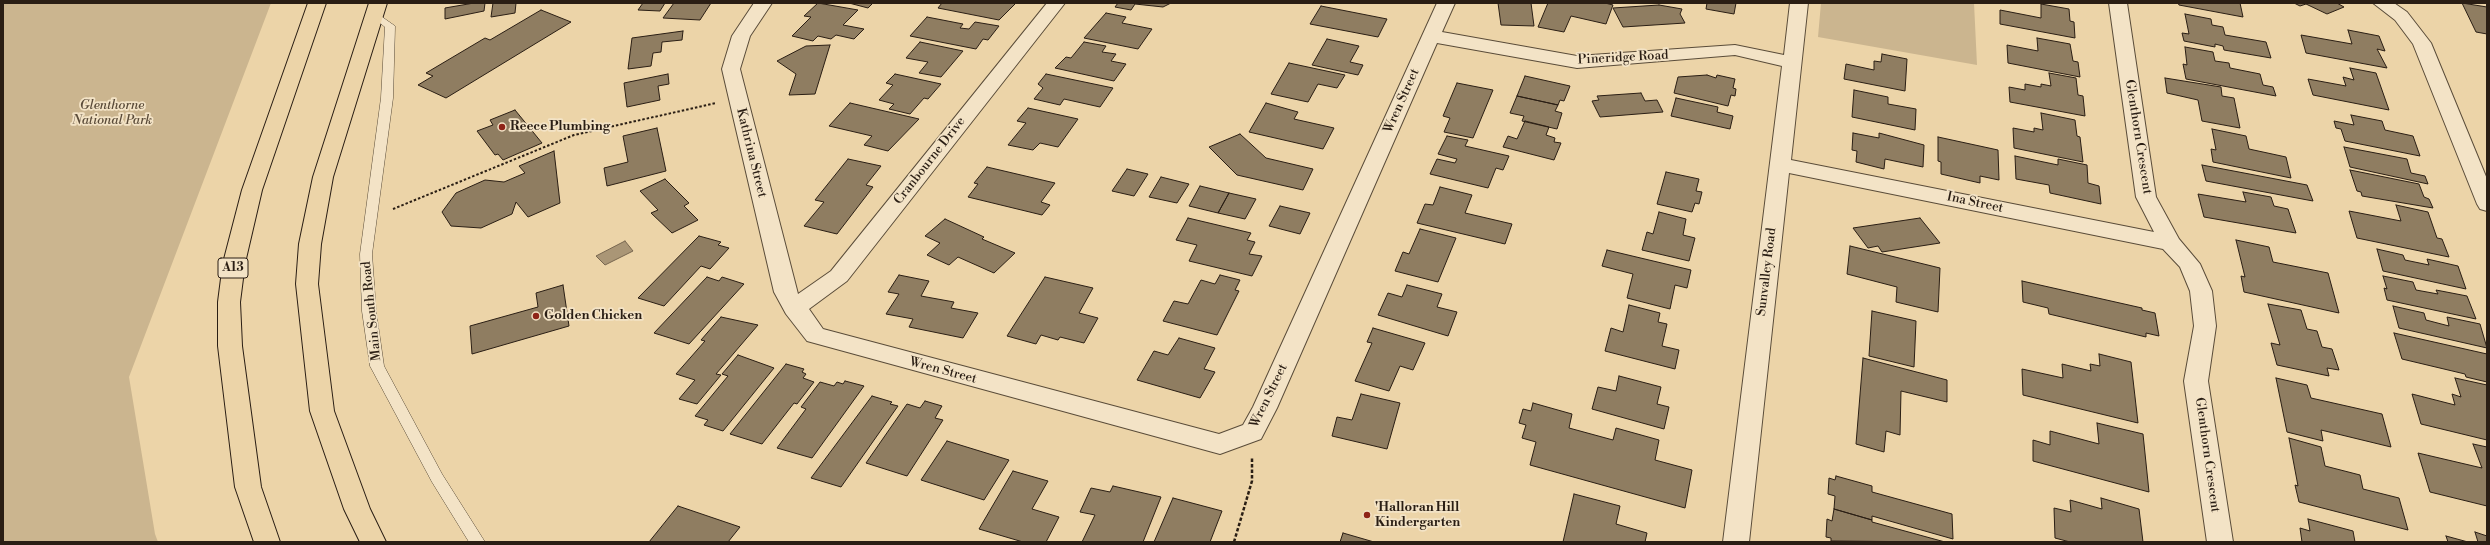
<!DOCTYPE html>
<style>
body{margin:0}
#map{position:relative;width:2490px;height:545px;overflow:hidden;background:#ecd4a8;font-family:"Libre Bodoni",serif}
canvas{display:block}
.frame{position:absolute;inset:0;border:4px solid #2a1e14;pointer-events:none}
</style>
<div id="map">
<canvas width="2490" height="545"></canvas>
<div class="frame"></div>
</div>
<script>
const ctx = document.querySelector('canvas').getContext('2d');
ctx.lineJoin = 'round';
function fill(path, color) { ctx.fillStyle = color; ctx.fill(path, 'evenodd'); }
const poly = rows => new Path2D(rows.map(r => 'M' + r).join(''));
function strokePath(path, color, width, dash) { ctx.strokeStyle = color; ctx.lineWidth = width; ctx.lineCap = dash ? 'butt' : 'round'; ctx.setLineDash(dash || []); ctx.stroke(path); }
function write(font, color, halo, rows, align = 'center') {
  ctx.font = font + ' "Libre Bodoni",serif'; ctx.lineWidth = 3.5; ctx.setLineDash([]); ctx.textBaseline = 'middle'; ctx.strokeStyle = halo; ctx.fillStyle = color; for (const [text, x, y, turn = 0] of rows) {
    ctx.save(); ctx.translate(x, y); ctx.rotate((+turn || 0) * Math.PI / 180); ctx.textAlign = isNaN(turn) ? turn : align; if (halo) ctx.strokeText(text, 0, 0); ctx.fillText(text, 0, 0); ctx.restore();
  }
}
const green = poly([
 [3,3,271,3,129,377,155,534,158,542,3,542],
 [1821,3,1974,3,1977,65,1818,37]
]);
const water = poly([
 [625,241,633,251,605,265,596,256,625,241]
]);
const building = poly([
 [474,3,485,3,484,11,445,19,445,8,474,3],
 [493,3,516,3,515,13,491,17,493,3],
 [643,3,665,3,660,11,638,10,643,3],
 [674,3,711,3,700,20,663,18,674,3],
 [818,3,858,10,843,25,864,29,854,39,836,35,831,39,818,36,813,41,792,36,811,17,804,16,818,3],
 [849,3,873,3,868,8,849,3],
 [942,3,1016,3,999,20,938,8,942,3],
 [1118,3,1171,3,1163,7,1135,4,1131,10,1115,7,1118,3],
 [1498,3,1531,3,1534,26,1501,25,1498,3],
 [1548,3,1605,3,1613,5,1606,24,1571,16,1564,32,1538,27,1548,3],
 [1707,3,1736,3,1734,14,1706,9,1707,3],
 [2178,3,2240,3,2243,17,2179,5,2178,3],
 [2294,3,2337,3,2344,7,2327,14,2306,4,2300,6,2294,3],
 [2462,3,2487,7,2487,34,2476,32,2462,3],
 [2041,4,2069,9,2070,21,2074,22,2075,38,2000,24,2000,10,2041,18,2041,4],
 [1659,5,1682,9,1680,14,1685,23,1623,27,1613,8,1659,5],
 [1321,6,1387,19,1378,37,1310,24,1321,6],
 [541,10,571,22,446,98,418,85,433,76,426,73,485,38,490,40,541,10],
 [1106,13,1126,17,1122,23,1152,29,1138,49,1084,38,1106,13],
 [2185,14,2211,19,2212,25,2223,27,2225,35,2266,42,2271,58,2224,50,2223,46,2215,44,2215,47,2184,41,2182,33,2189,34,2185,14],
 [927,17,963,24,960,28,969,29,975,22,999,26,988,40,983,39,976,49,910,36,927,17],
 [2348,30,2379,36,2385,51,2377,49,2387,68,2306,53,2301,35,2352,44,2348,30],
 [683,31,682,40,662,42,661,52,653,53,651,66,628,69,632,38,683,31],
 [2037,38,2070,44,2073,61,2078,62,2080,77,2008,63,2007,45,2038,51,2037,38],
 [1327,39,1359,46,1350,62,1363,65,1358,75,1312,65,1327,39],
 [920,42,963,51,941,77,919,73,928,62,906,58,920,42],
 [1084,42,1106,46,1102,52,1116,54,1111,61,1126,64,1114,81,1055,68,1066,57,1071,58,1084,42],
 [830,45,815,94,789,95,796,74,777,61,806,46,830,45],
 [2185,47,2213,52,2215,61,2229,63,2230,68,2260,74,2263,85,2273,87,2276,96,2186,79,2183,64,2187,65,2185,47],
 [1882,54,1907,59,1905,91,1844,79,1846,64,1874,70,1874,61,1881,62,1882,54],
 [1289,63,1345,75,1337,88,1318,84,1308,102,1271,94,1289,63],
 [2350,68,2376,73,2389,110,2313,95,2308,79,2346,86,2343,77,2354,80,2350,68],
 [2049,73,2076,78,2078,95,2083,96,2085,116,2010,102,2009,87,2025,90,2025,84,2041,87,2041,84,2051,86,2049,73],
 [668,74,669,84,658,86,660,100,627,107,624,83,668,74],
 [895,74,941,84,928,99,924,98,910,114,889,109,894,104,879,100,893,85,886,83,895,74],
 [1046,74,1113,88,1100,107,1064,99,1060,105,1034,99,1043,88,1038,84,1046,74],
 [1707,75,1716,78,1717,75,1735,79,1733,88,1736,89,1735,96,1731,95,1728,106,1674,93,1678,77,1707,75],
 [1525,76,1570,86,1564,101,1560,100,1558,105,1517,96,1525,76],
 [2165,78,2221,87,2222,96,2234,98,2240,128,2202,121,2198,100,2167,93,2165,78],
 [1457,83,1493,90,1473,138,1444,132,1450,118,1443,116,1457,83],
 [1854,90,1888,97,1888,104,1916,109,1915,130,1852,117,1854,90],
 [1641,93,1645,101,1657,100,1663,112,1600,117,1592,101,1599,100,1597,96,1641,93],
 [1517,96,1558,105,1555,111,1562,113,1557,129,1522,121,1524,116,1510,113,1517,96],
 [1676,98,1718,107,1717,112,1733,116,1730,129,1671,116,1676,98],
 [850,103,919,119,888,151,864,145,872,136,829,126,850,103],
 [1266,103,1298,112,1294,119,1334,128,1323,149,1249,132,1266,103],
 [1028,108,1078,119,1058,147,1040,143,1033,150,1008,145,1026,123,1017,121,1028,108],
 [515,110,542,143,503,160,498,154,495,155,477,131,493,125,490,120,515,110],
 [2041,113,2075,120,2077,136,2080,137,2083,162,2014,148,2013,128,2034,132,2034,128,2043,130,2041,113],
 [2351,115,2382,121,2385,130,2413,136,2420,156,2345,141,2341,129,2336,128,2334,121,2354,125,2351,115],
 [1525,121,1549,127,1546,135,1555,138,1554,142,1561,143,1554,160,1503,147,1508,136,1517,139,1525,121],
 [657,128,666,171,607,186,604,168,628,162,623,136,657,128],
 [2212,129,2246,136,2249,149,2286,157,2291,178,2213,162,2211,149,2216,150,2212,129],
 [1853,133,1879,138,1879,133,1924,145,1923,167,1885,159,1884,169,1856,162,1857,151,1852,150,1853,133],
 [1240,134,1266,158,1313,169,1303,190,1237,175,1209,147,1240,134],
 [1447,136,1468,140,1465,146,1509,156,1503,170,1496,168,1488,188,1430,174,1437,159,1455,163,1457,159,1438,154,1447,136],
 [1938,137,1998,150,1999,180,1980,176,1980,183,1941,174,1941,162,1938,161,1938,137],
 [2344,147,2407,159,2411,173,2425,176,2428,184,2350,167,2344,147],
 [554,151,560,203,528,217,516,202,512,214,481,228,451,226,442,212,456,193,485,180,504,182,525,173,519,166,554,151],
 [2015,156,2058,165,2058,159,2087,165,2088,183,2099,186,2101,204,2050,193,2049,185,2016,179,2015,156],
 [848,159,881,166,866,185,873,187,837,234,804,226,824,202,815,200,848,159],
 [2202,165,2307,185,2313,201,2206,181,2202,165],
 [987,167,1055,183,1041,202,1050,205,1042,215,968,197,978,184,974,183,987,167],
 [1127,169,1148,174,1134,196,1112,191,1127,169],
 [2350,170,2419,184,2424,197,2429,199,2433,208,2362,196,2361,192,2357,191,2350,170],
 [1666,172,1699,179,1696,191,1702,192,1699,204,1695,203,1692,212,1657,204,1666,172],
 [1161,177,1189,184,1177,203,1149,197,1161,177],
 [665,179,689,203,684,206,698,220,672,233,651,213,658,210,640,191,665,179],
 [1200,186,1229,193,1218,213,1189,206,1200,186],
 [1440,187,1472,195,1465,213,1512,224,1505,244,1417,223,1425,204,1433,205,1440,187],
 [2243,192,2271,197,2274,206,2288,209,2296,233,2204,217,2198,194,2246,202,2243,192],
 [1229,193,1256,199,1245,219,1218,213,1229,193],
 [2396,205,2428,212,2437,238,2442,239,2449,257,2357,238,2349,211,2401,221,2396,205],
 [1280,206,1310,213,1300,234,1269,226,1280,206],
 [1659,212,1686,219,1683,235,1695,238,1689,261,1642,250,1647,232,1653,234,1659,212],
 [1188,218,1251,233,1247,240,1255,242,1249,254,1262,256,1252,276,1189,261,1197,245,1176,240,1188,218],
 [1920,218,1940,243,1882,252,1878,246,1868,248,1853,228,1920,218],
 [945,219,984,237,982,239,1015,253,994,273,958,257,949,265,927,255,940,243,925,236,945,219],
 [1420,229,1456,238,1438,282,1395,271,1403,252,1409,254,1420,229],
 [699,236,721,242,718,245,729,248,710,269,701,266,664,306,638,298,699,236],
 [2236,240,2269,247,2273,262,2328,273,2339,313,2244,292,2241,276,2245,277,2236,240],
 [1850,246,1940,268,1938,312,1896,302,1897,287,1847,274,1850,246],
 [2377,249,2403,255,2405,260,2429,265,2427,259,2458,266,2466,289,2383,271,2377,249],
 [1607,250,1691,270,1687,288,1675,285,1670,309,1627,298,1633,274,1602,266,1607,250],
 [899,275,929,281,921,296,954,302,951,308,978,313,963,338,909,327,913,319,886,314,899,294,888,292,899,275],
 [1220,275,1240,280,1235,290,1239,291,1217,335,1163,321,1174,301,1188,304,1201,280,1215,284,1220,275],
 [2383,276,2413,282,2416,290,2438,294,2436,290,2467,296,2476,319,2387,300,2384,288,2387,289,2383,276],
 [707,277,719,281,722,277,744,284,689,344,654,333,707,277],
 [1045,277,1093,288,1079,313,1098,318,1084,343,1060,337,1058,340,1041,335,1036,344,1007,336,1045,277],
 [2022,281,2142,308,2142,310,2155,313,2159,336,2146,333,2146,337,2049,314,2048,308,2023,302,2022,281],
 [563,285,569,326,472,354,470,326,538,307,536,293,563,285],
 [1407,285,1442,294,1437,307,1457,312,1448,336,1378,315,1388,293,1402,297,1407,285],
 [2268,304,2301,310,2307,329,2317,331,2322,347,2332,349,2339,370,2327,368,2329,376,2277,365,2271,343,2280,345,2268,304],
 [1629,305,1660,313,1658,322,1667,324,1662,346,1679,350,1675,369,1605,351,1611,328,1623,332,1629,305],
 [2393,306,2424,313,2426,320,2449,326,2447,317,2480,324,2487,348,2399,328,2393,306],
 [1872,311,1916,321,1914,367,1869,356,1872,311],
 [721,317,758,325,716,374,721,375,697,404,679,399,695,380,676,374,705,341,701,340,721,317],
 [1373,328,1425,343,1413,370,1400,366,1389,391,1355,381,1372,343,1367,342,1373,328],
 [2394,333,2487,354,2487,382,2466,377,2465,374,2402,359,2394,333],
 [1179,338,1215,348,1204,369,1215,372,1200,398,1137,380,1154,351,1168,355,1179,338],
 [2099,354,2131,362,2138,423,2023,395,2022,369,2063,378,2062,364,2091,371,2090,364,2100,366,2099,354],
 [738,355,774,368,723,431,704,425,708,420,695,416,728,376,722,374,738,355],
 [1863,358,1947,380,1947,402,1901,391,1900,435,1886,431,1884,452,1856,444,1863,358],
 [786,364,804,369,802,372,806,374,803,378,814,382,797,404,794,403,762,444,730,434,786,364],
 [1619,376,1661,387,1657,404,1669,407,1664,429,1592,409,1598,387,1616,391,1619,376],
 [2276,378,2307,385,2311,398,2382,414,2391,447,2321,430,2323,441,2287,432,2276,378],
 [2455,378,2487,385,2487,440,2421,424,2412,394,2455,405,2452,394,2461,397,2455,378],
 [845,381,864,386,812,458,777,448,806,409,801,407,820,382,834,386,837,382,843,384,845,381],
 [1361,394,1400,403,1387,449,1332,436,1337,417,1352,420,1361,394],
 [872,396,892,402,890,404,898,406,841,487,811,478,872,396],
 [925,401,942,406,935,418,943,420,907,476,866,463,907,404,920,408,925,401],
 [1533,403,1572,414,1569,428,1613,440,1616,428,1659,440,1655,460,1692,470,1685,508,1530,465,1536,442,1522,438,1526,425,1519,423,1523,409,1531,411,1533,403],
 [2097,423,2143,434,2149,492,2033,461,2033,440,2050,445,2050,431,2099,444,2097,423],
 [2289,438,2321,447,2325,466,2360,475,2363,489,2399,498,2408,530,2299,502,2295,485,2298,486,2289,438],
 [947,441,1009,460,984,500,921,480,947,441],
 [2473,444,2487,447,2487,506,2430,492,2418,453,2482,468,2473,444],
 [1013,471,1048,481,1032,509,1059,517,1046,542,1023,542,979,529,1013,471],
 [1836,476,1872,486,1872,492,1952,514,1953,539,1872,516,1872,520,1834,509,1835,496,1828,494,1829,478,1835,480,1836,476],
 [1113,486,1161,497,1143,542,1082,542,1095,515,1080,512,1091,488,1110,492,1113,486],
 [1574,494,1620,506,1616,524,1647,533,1645,542,1563,542,1574,494],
 [1173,498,1222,511,1210,542,1154,542,1173,498],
 [2101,498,2139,509,2143,542,2070,542,2055,538,2054,508,2071,512,2070,500,2102,509,2101,498],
 [678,506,740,527,728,542,649,542,678,506],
 [1834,509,1872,520,1872,522,1945,542,1831,541,1831,538,1826,537,1827,519,1832,521,1834,509],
 [2308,519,2353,531,2355,542,2302,542,2300,528,2310,531,2308,519],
 [2475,532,2487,536,2487,542,2478,542,2475,532],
 [1343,533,1374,542,1340,542,1343,533],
 [2446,536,2468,542,2448,542,2446,536]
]);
const pathFar1 = poly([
 [393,209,574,135,716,103]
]);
const path = poly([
 [1234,542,1252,481,1252,457]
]);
const service = poly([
 [375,12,395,26,393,98,372,254,376,311,384,366,442,474,485,542,469,542,432,482,370,366,362,311,360,254,381,98,385,27,370,15,375,12]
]);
const minor = poly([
 [754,3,772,3,750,36,740,69,798,294,831,271,1047,3,1065,3,847,281,809,309,823,329,1219,434,1243,425,1253,407,1437,3,1455,3,1442,32,1577,56,1735,45,1784,55,1790,3,1808,3,1791,160,2154,232,2136,197,2109,3,2127,3,2156,197,2179,239,2200,264,2212,291,2216,326,2208,381,2233,542,2207,542,2184,381,2194,326,2190,291,2180,267,2163,249,1789,173,1749,542,1723,542,1782,66,1735,55,1577,68,1437,43,1277,408,1261,439,1220,454,807,341,786,314,774,292,722,69,732,36,754,3],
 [2373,3,2394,3,2407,12,2431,43,2487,179,2487,211,2480,209,2477,204,2413,44,2395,20,2373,3]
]);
const trunk = poly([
 [308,3,326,3,262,190,245,263,240,302,242,346,261,487,280,542,254,542,235,487,218,346,218,302,223,263,242,190,308,3],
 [369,3,387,3,333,177,321,244,318,284,334,411,370,509,386,542,360,542,344,509,310,411,296,284,299,244,313,177,369,3]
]);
const markers = [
 [502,127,4,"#8f2418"],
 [536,316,4,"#8f2418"],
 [1367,515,4,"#8f2418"]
];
const shields = [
 [233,268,30]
];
const shieldNames = [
 ["A13",233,268]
];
const streetNames = [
 ["Pineridge Road",1623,58,-3],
 ["Wren Street",1402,101,-66],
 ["Glenthorn Crescent",2138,137,81],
 ["Kathrina Street",751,153,76],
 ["Cranbourne Drive",930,161,-52],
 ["Ina Street",1975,203,12],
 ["Sunvalley Road",1767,272,-83],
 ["Main South Road",372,311,-96],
 ["Wren Street",943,371,15],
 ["Wren Street",1269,396,-64],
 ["Glenthorn Crescent",2207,455,82]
];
const parkNames = [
 ["Glenthorne",112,106],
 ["National Park",112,121]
];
const poiNames = [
 ["Reece Plumbing",510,127],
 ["Golden Chicken",544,316],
 ["'Halloran Hill",1375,508],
 ["Kindergarten",1375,523]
];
fill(green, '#cbb58f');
fill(water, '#aa9676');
strokePath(water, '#77664f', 1);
fill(building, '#8f7d61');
strokePath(building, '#2a1e14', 1);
strokePath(service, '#5a4c39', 1);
strokePath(minor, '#5a4c39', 2);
strokePath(trunk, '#2a1e14', 2);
strokePath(pathFar1, '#2a1e14', 2, [2.5, 2]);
strokePath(path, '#2a1e14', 2.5, [3.5, 2]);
fill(service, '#f3e3c6');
fill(minor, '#f3e3c6');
fill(trunk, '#ecd4a8');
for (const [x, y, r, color] of markers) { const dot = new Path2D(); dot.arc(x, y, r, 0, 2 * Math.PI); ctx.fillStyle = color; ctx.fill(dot); strokePath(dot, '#f3e3c6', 1.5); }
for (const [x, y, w] of shields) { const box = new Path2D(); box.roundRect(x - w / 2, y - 10, w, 20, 3); ctx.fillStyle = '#f3e3c6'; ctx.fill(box); strokePath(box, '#2a1e14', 1); }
write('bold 12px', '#2a1e14', null, shieldNames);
write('13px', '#2a1e14', '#f3e3c6', streetNames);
write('italic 13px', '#5a4b39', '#f3e3c6', parkNames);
write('bold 13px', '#2a1e14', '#f3e3c6', poiNames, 'left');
</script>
